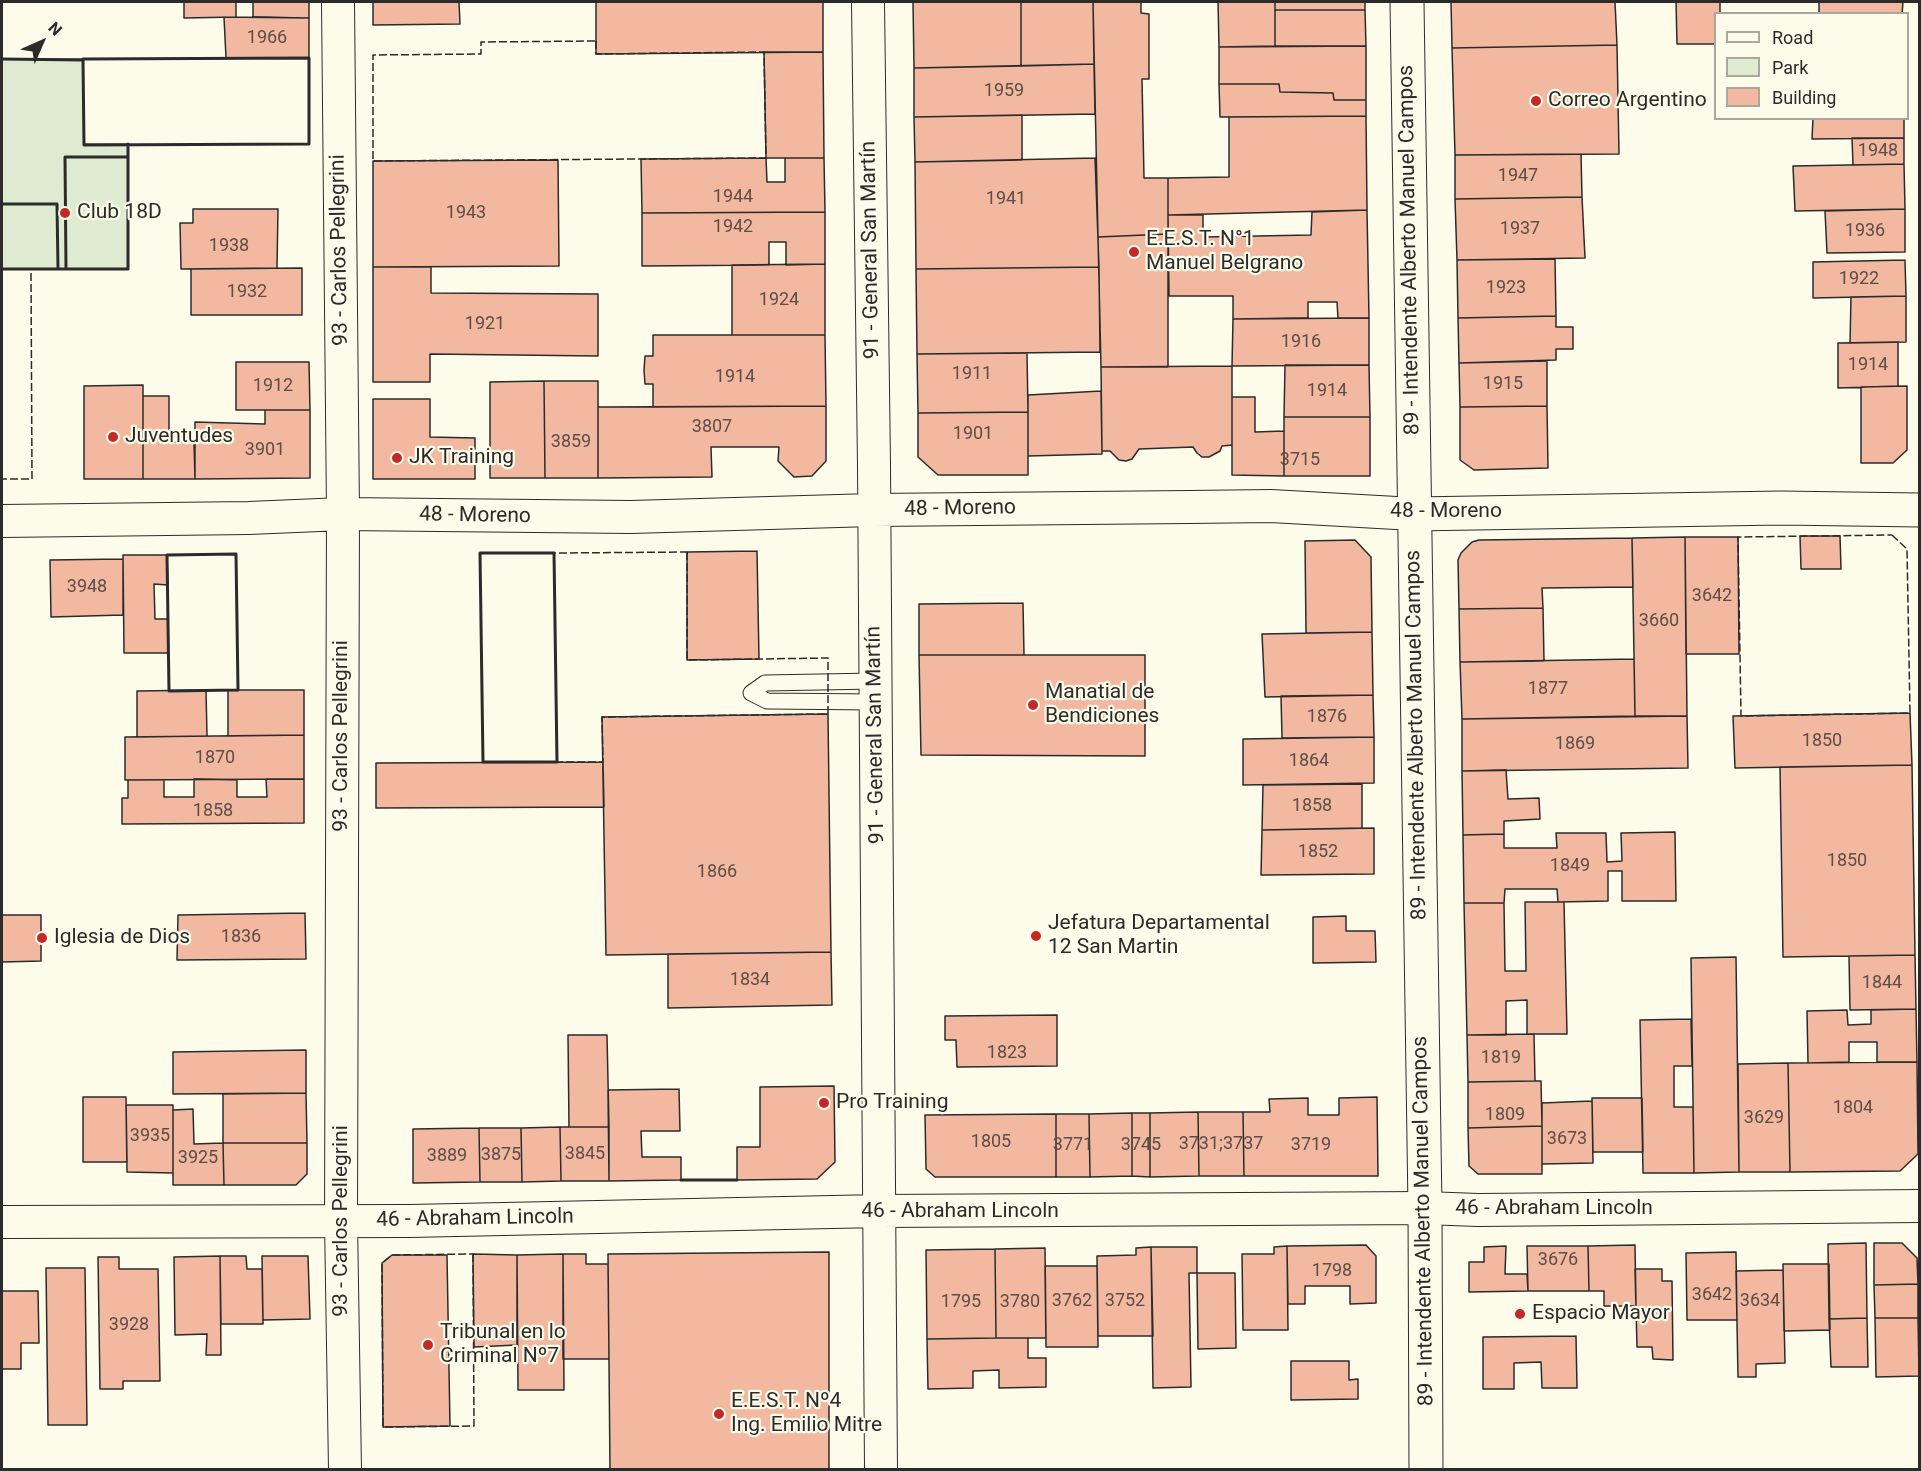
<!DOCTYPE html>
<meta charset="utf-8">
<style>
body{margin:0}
#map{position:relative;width:1921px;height:1471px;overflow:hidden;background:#fdfbea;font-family:Roboto,sans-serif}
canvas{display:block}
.frame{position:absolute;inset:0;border:3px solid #2b2b2b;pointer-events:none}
.legend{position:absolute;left:1714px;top:12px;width:195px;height:108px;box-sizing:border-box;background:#fdfbea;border:2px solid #a9a89e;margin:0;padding:8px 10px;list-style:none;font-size:18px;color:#2b2b2b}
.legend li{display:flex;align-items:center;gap:12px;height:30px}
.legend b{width:30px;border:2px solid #a9a89e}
.north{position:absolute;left:12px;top:12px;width:60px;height:60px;-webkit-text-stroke:4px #fdfbea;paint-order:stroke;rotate:45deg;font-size:16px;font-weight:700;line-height:24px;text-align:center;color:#2b2b2b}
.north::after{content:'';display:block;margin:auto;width:21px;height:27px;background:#2b2b2b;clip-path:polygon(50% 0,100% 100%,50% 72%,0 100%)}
</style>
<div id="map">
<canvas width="1921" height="1471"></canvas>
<div class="frame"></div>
<ul class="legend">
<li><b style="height:8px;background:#fdfbea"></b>Road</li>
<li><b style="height:16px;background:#deebd1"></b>Park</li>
<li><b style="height:16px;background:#f2b8a0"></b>Building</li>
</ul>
<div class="north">N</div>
</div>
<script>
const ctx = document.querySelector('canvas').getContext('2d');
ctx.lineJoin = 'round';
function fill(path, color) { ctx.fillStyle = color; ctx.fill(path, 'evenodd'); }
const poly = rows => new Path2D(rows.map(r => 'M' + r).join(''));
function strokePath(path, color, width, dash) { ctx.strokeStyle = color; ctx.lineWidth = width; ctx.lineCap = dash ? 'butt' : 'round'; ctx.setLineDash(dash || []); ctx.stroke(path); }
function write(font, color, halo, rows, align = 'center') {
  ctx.font = font + ' Roboto,sans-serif'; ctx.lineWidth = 4.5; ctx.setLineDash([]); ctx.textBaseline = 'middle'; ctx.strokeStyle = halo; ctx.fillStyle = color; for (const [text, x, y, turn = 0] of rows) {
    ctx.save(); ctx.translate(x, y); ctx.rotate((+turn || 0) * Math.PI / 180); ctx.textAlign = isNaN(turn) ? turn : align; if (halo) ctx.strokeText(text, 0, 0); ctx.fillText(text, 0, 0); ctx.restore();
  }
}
const green = poly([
 [2,59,83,59,84,144,128,144,128,269,2,269,2,59]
]);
const building = poly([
 [184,2,236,2,236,17,184,18,184,2],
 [253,2,309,2,309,18,253,17,253,2],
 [373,2,459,2,460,24,373,25,373,2],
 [596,2,823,2,823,52,596,54,596,2],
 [913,2,1021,2,1021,66,914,68,913,2],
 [1021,2,1093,2,1094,64,1021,66,1021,2],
 [1093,2,1141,2,1141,13,1149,14,1149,79,1142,79,1144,178,1168,178,1168,234,1098,237,1093,2],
 [1218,2,1275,2,1275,46,1219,47,1218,2],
 [1275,2,1365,2,1365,10,1275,10,1275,2],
 [1451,2,1615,2,1617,45,1452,48,1451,2],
 [1676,2,1720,2,1720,14,1716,14,1716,44,1677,44,1676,2],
 [1819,2,1903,2,1902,14,1819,14,1819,2],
 [1275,10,1365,10,1366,46,1275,46,1275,10],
 [224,17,309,18,309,58,226,58,224,17],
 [1617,45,1619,154,1455,155,1452,48,1617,45],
 [1366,46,1366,100,1334,100,1333,93,1280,92,1279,84,1219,84,1219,47,1366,46],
 [764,52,823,52,824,158,766,158,764,52],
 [1094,64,1095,114,914,117,914,68,1094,64],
 [1219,84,1279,84,1280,92,1333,93,1334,100,1366,100,1366,116,1220,117,1219,84],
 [1022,115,1022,160,915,162,914,117,1022,115],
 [1366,116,1367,210,1168,215,1168,178,1229,177,1229,117,1366,116],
 [1813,118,1904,118,1904,138,1812,139,1813,118],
 [1852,138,1904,138,1904,164,1853,165,1852,138],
 [1581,154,1582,197,1455,199,1455,155,1581,154],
 [766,158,767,182,785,182,785,158,824,158,825,212,642,213,641,159,766,158],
 [1095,158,1099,267,916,269,915,162,1095,158],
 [558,160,559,266,373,267,373,161,558,160],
 [1904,164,1905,209,1795,211,1793,166,1904,164],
 [1582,197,1585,258,1457,260,1455,199,1582,197],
 [193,209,278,209,277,268,181,269,180,223,193,223,193,209],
 [1905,209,1905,252,1827,253,1825,211,1905,209],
 [1367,210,1369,318,1338,318,1337,302,1308,302,1308,318,1233,319,1233,296,1169,296,1168,215,1203,215,1203,237,1311,235,1312,212,1367,210],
 [825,212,825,264,786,265,786,242,769,242,769,265,642,266,642,213,825,212],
 [1168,234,1168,367,1101,367,1098,237,1168,234],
 [1555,259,1556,316,1458,318,1457,260,1555,259],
 [1905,260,1906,296,1813,298,1813,262,1905,260],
 [825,264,825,335,732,335,732,265,825,264],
 [373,267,431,267,431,293,598,294,598,356,430,354,430,382,373,382,373,267],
 [1099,267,1100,352,917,354,916,269,1099,267],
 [302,268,302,315,191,315,191,269,302,268],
 [1906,296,1906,342,1850,343,1851,297,1906,296],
 [1556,316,1556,327,1573,327,1573,349,1556,349,1556,360,1459,363,1458,318,1556,316],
 [1369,318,1369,365,1232,366,1233,319,1369,318],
 [653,335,825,335,826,406,653,407,653,384,645,384,644,370,645,356,653,356,653,335],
 [1898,342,1898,386,1838,388,1838,343,1898,342],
 [1027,353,1028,412,918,413,917,354,1027,353],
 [1547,361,1547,406,1460,407,1459,363,1547,361],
 [236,362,309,362,310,410,236,410,236,362],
 [1285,365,1369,365,1370,417,1284,417,1285,365],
 [1232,366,1232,445,1222,446,1220,451,1209,457,1202,457,1197,453,1193,447,1139,449,1132,459,1126,461,1119,460,1110,451,1102,451,1101,367,1232,366],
 [544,381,545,478,490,478,490,382,544,381],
 [544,381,598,381,598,478,545,478,544,381],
 [143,385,143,479,84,479,84,386,143,385],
 [1907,386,1907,450,1893,463,1861,463,1861,387,1907,386],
 [1101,391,1102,454,1028,456,1028,395,1101,391],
 [143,396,169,396,169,442,194,442,195,479,143,479,143,396],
 [1232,397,1255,397,1255,432,1284,431,1284,476,1232,475,1232,397],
 [373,399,430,399,430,437,475,438,475,479,373,479,373,399],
 [826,406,826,461,812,476,794,477,778,461,779,447,711,447,712,477,598,478,598,407,826,406],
 [1547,406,1548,468,1474,470,1460,460,1460,407,1547,406],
 [265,410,310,410,310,478,195,479,195,422,265,424,265,410],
 [1028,412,1028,475,938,475,918,457,918,413,1028,412],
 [1284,417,1370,417,1370,476,1284,476,1284,417],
 [1800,536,1840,536,1841,569,1801,569,1800,536],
 [1685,537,1687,716,1635,716,1632,538,1685,537],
 [1685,537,1738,537,1739,654,1686,654,1685,537],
 [1632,538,1633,587,1542,588,1543,608,1459,609,1458,560,1461,553,1472,542,1479,540,1632,538],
 [1355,540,1371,557,1372,632,1306,633,1305,541,1355,540],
 [757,551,759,659,687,660,687,552,757,551],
 [123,555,167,555,168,585,154,584,155,619,168,619,168,653,124,653,123,555],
 [123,559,123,615,51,617,50,560,123,559],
 [1023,603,1024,655,919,655,919,604,1023,603],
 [1543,608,1544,661,1460,662,1459,609,1543,608],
 [1372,632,1373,695,1265,697,1262,634,1372,632],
 [919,655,1145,655,1145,756,921,755,919,655],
 [1634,659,1635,716,1462,719,1460,662,1634,659],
 [206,690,207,736,137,737,137,691,206,690],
 [228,690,304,690,304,735,228,736,228,690],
 [1373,695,1374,737,1282,738,1281,696,1373,695],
 [1910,713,1912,765,1735,768,1733,716,1910,713],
 [828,714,831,952,606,955,602,717,828,714],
 [1687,716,1688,768,1462,771,1462,719,1687,716],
 [304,735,304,779,125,780,125,737,304,735],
 [1374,737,1374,783,1243,785,1243,739,1374,737],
 [603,762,604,807,376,808,376,763,603,762],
 [1912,765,1915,955,1783,957,1780,767,1912,765],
 [1506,770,1508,799,1539,798,1540,819,1504,821,1504,834,1463,835,1462,771,1506,770],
 [194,779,237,780,237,797,267,797,266,779,304,779,304,823,122,824,122,798,128,798,128,780,164,780,164,797,194,797,194,779],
 [1362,784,1362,828,1262,830,1263,785,1362,784],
 [1374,828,1374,874,1261,875,1262,830,1374,828],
 [1675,832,1676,901,1622,901,1622,871,1608,871,1608,901,1558,902,1557,889,1505,889,1504,903,1464,903,1463,835,1504,834,1504,848,1557,848,1556,833,1606,833,1607,862,1622,861,1621,833,1675,832],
 [1525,902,1564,902,1567,1034,1527,1034,1527,1000,1506,1001,1506,1035,1467,1035,1464,903,1504,903,1505,971,1526,971,1525,902],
 [305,913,306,959,177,960,178,915,305,913],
 [2,915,41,915,41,961,2,962,2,915],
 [1346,916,1346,931,1375,931,1376,962,1313,963,1313,917,1346,916],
 [831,952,832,1005,668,1008,668,954,831,952],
 [1915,955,1916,1009,1850,1010,1849,956,1915,955],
 [1736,957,1739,1172,1694,1173,1691,958,1736,957],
 [1916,1009,1917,1062,1877,1062,1877,1042,1849,1042,1849,1062,1808,1063,1807,1011,1847,1010,1848,1025,1871,1024,1871,1010,1916,1009],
 [1057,1015,1057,1066,957,1067,956,1040,945,1040,945,1016,1057,1015],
 [1691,1019,1692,1066,1674,1066,1674,1107,1693,1107,1694,1173,1643,1173,1640,1020,1691,1019],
 [1534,1034,1535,1081,1468,1082,1467,1035,1534,1034],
 [568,1035,607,1035,609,1127,569,1127,568,1035],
 [306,1050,306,1093,173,1094,173,1052,306,1050],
 [1917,1062,1918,1154,1900,1171,1790,1172,1788,1063,1917,1062],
 [1788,1063,1790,1172,1739,1172,1738,1064,1788,1063],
 [1535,1081,1541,1081,1542,1126,1468,1128,1468,1082,1535,1081],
 [834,1086,835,1162,817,1179,737,1180,737,1147,760,1147,760,1087,834,1086],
 [679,1089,680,1131,641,1131,642,1157,681,1157,681,1180,609,1181,608,1090,679,1089],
 [306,1093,307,1143,223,1143,223,1094,306,1093],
 [83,1097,126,1097,127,1162,83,1162,83,1097],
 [1377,1097,1378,1176,1244,1176,1243,1112,1270,1112,1269,1099,1308,1098,1308,1115,1339,1115,1339,1098,1377,1097],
 [1592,1098,1642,1098,1643,1152,1593,1152,1592,1098],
 [1592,1101,1593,1163,1542,1164,1542,1103,1592,1101],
 [126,1105,173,1105,173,1173,127,1172,126,1105],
 [193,1109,194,1144,223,1143,224,1185,173,1185,173,1110,193,1109],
 [1198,1112,1199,1176,1150,1177,1150,1113,1198,1112],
 [1198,1112,1243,1112,1244,1176,1199,1176,1198,1112],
 [1132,1113,1132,1176,1090,1177,1089,1114,1132,1113],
 [1132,1113,1150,1113,1150,1177,1132,1176,1132,1113],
 [1056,1114,1056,1177,935,1177,926,1169,925,1115,1056,1114],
 [1056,1114,1089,1114,1090,1177,1056,1177,1056,1114],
 [1542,1126,1542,1174,1478,1174,1469,1166,1468,1128,1542,1126],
 [560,1127,561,1181,522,1182,521,1128,560,1127],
 [560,1127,609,1127,609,1181,561,1181,560,1127],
 [479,1128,480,1182,413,1183,413,1129,479,1128],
 [479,1128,521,1128,522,1182,480,1182,479,1128],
 [223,1143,307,1143,307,1174,296,1185,224,1185,223,1143],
 [1866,1243,1867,1318,1829,1319,1828,1244,1866,1243],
 [1874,1243,1902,1243,1917,1258,1918,1284,1874,1285,1874,1243],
 [1366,1245,1376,1256,1376,1303,1350,1304,1350,1286,1305,1286,1305,1304,1288,1304,1287,1246,1366,1245],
 [1635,1245,1636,1306,1604,1306,1604,1291,1589,1291,1588,1246,1635,1245],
 [1287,1246,1288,1330,1243,1330,1242,1254,1274,1254,1274,1247,1287,1246],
 [1506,1246,1505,1274,1527,1274,1528,1291,1469,1292,1469,1262,1484,1262,1484,1247,1506,1246],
 [1527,1246,1588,1246,1589,1291,1528,1291,1527,1246],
 [1151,1247,1197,1247,1197,1273,1189,1273,1191,1387,1153,1388,1151,1247],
 [1151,1247,1153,1336,1098,1336,1097,1256,1136,1255,1136,1248,1151,1247],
 [1045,1248,1046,1338,996,1338,995,1249,1045,1248],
 [995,1249,996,1338,927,1339,926,1250,995,1249],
 [829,1252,829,1470,610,1470,608,1254,829,1252],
 [1736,1252,1737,1320,1687,1320,1686,1253,1736,1252],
 [473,1254,517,1255,517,1345,474,1347,473,1254],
 [563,1254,564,1390,518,1390,517,1255,563,1254],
 [563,1254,586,1254,586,1264,608,1264,609,1359,563,1359,563,1254],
 [392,1255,447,1255,450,1426,383,1427,382,1263,392,1255],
 [220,1256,221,1355,206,1355,207,1334,175,1335,174,1257,220,1256],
 [220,1256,246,1256,247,1269,262,1269,263,1324,221,1324,220,1256],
 [262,1256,308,1256,310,1319,263,1320,262,1256],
 [98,1257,119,1257,119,1269,158,1269,160,1381,123,1381,123,1389,100,1389,98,1257],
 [1783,1264,1829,1264,1830,1330,1784,1331,1783,1264],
 [1045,1266,1097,1266,1098,1347,1046,1347,1045,1266],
 [46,1268,85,1268,87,1425,48,1425,46,1268],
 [1635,1269,1662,1269,1662,1281,1672,1281,1673,1360,1653,1359,1652,1347,1637,1347,1635,1269],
 [1783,1270,1785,1363,1756,1364,1756,1377,1738,1377,1736,1271,1783,1270],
 [1197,1273,1235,1273,1236,1348,1198,1349,1197,1273],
 [1918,1284,1918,1318,1875,1318,1874,1285,1918,1284],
 [2,1291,38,1291,39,1343,21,1343,21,1369,2,1369,2,1291],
 [1867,1318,1868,1367,1831,1367,1829,1319,1867,1318],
 [1875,1318,1918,1318,1919,1376,1876,1377,1875,1318],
 [1576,1336,1577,1388,1542,1388,1541,1362,1514,1363,1514,1389,1483,1389,1483,1337,1576,1336],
 [996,1338,1028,1338,1028,1358,1046,1358,1046,1387,999,1388,999,1370,973,1371,973,1388,928,1389,927,1339,996,1338],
 [1291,1361,1349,1361,1349,1380,1358,1379,1358,1399,1291,1400,1291,1361]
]);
const lane = poly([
 [875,681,765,683,751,693,767,701,875,702]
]);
const street = poly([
 [338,2,343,514,341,1221,345,1470],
 [868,2,874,466,881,1470],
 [2,521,249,518,343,514,631,517,873,510,1189,507,1271,506,1414,514],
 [2,1222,410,1221,879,1211,1425,1208,1478,1210,1920,1206]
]);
const secondary = poly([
 [1407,2,1425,1208,1426,1470],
 [1414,514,1781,508,1920,510]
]);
const fence = poly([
 [596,41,596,54,764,52,766,158,373,161,373,55,481,54,481,42,596,41],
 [2,269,31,269,32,479,2,479],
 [1892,535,1907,549,1910,713,1741,716,1738,537,1892,535],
 [687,552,687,660,828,658,828,714,602,717,603,762,557,762,554,553,687,552],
 [473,1254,474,1426,383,1427,382,1263,392,1255,473,1254]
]);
const wall = poly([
 [309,58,309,144,84,145,83,59,309,58],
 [2,59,83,60],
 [2,204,57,204,58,269],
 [2,269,128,269,128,144],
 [66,269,65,157,128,157],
 [480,553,554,553,557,762,483,762,480,553],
 [236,554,238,690,169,691,167,555,236,554],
 [681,1180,737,1180]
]);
const markers = [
 [1536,101,6,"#c62828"],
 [65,213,6,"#c62828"],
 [1134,252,6,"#c62828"],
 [113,437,6,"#c62828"],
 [397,458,6,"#c62828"],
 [1033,705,6,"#c62828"],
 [1036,936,6,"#c62828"],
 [42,938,6,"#c62828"],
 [824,1103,6,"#c62828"],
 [1520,1314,6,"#c62828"],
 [428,1345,6,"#c62828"],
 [719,1414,6,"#c62828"]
];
const numberNames = [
 ["1966",267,38],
 ["1959",1004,91],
 ["1948",1878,151],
 ["1947",1518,176],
 ["1944",733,197],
 ["1941",1006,199],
 ["1943",466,213],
 ["1942",733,227],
 ["1937",1520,229],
 ["1936",1865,231],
 ["1938",229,246],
 ["1922",1859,279],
 ["1923",1506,288],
 ["1932",247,292],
 ["1924",779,300],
 ["1921",485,324],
 ["1916",1301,342],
 ["1914",1868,365],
 ["1911",972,374],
 ["1914",735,377],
 ["1915",1503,384],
 ["1912",273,386],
 ["1914",1327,391],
 ["3807",712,427],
 ["1901",973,434],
 ["3859",571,442],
 ["3901",265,450],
 ["3715",1300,460],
 ["3948",87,587],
 ["3642",1712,596],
 ["3660",1659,621],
 ["1877",1548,689],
 ["1876",1327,717],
 ["1850",1822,741],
 ["1869",1575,744],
 ["1870",215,758],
 ["1864",1309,761],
 ["1858",1312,806],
 ["1858",213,811],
 ["1852",1318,852],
 ["1850",1847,861],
 ["1849",1570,866],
 ["1866",717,872],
 ["1836",241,937],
 ["1834",750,980],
 ["1844",1882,983],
 ["1823",1007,1053],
 ["1819",1501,1058],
 ["1804",1853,1108],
 ["1809",1505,1115],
 ["3629",1764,1118],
 ["3935",150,1136],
 ["3673",1567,1139],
 ["1805",991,1142],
 ["3731;3737",1221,1144],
 ["3771",1073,1145],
 ["3745",1141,1145],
 ["3719",1311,1145],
 ["3845",585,1154],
 ["3875",501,1155],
 ["3889",447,1156],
 ["3925",198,1158],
 ["3676",1558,1260],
 ["1798",1332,1271],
 ["3642",1712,1295],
 ["3762",1072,1301],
 ["3752",1125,1301],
 ["3634",1760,1301],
 ["1795",961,1302],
 ["3780",1020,1302],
 ["3928",129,1325]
];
const poiNames = [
 ["Correo Argentino",1548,101],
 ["Club 18D",77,213],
 ["E.E.S.T. N°1",1146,240],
 ["Manuel Belgrano",1146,264],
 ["Juventudes",125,437],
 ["JK Training",409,458],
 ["Manatial de",1045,693],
 ["Bendiciones",1045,717],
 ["Jefatura Departamental",1048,924],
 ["12 San Martin",1048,948],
 ["Iglesia de Dios",54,938],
 ["Pro Training",836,1103],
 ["Espacio Mayor",1532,1314],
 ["Tribunal en lo",440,1333],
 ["Criminal Nº7",440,1357],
 ["E.E.S.T. Nº4",731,1402],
 ["Ing. Emilio Mitre",731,1426]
];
const streetNames = [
 ["93 - Carlos Pellegrini",340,250,-91],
 ["91 - General San Martín",871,250,-91],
 ["89 - Intendente Alberto Manuel Campos",1410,250,-91],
 ["48 - Moreno",960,509,-1],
 ["48 - Moreno",1446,512],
 ["48 - Moreno",475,516,1],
 ["91 - General San Martín",876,735,-91],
 ["89 - Intendente Alberto Manuel Campos",1417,735,-91],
 ["93 - Carlos Pellegrini",342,736,-90],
 ["46 - Abraham Lincoln",1554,1209],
 ["46 - Abraham Lincoln",960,1212],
 ["46 - Abraham Lincoln",475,1219,-1],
 ["93 - Carlos Pellegrini",342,1221,-90],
 ["89 - Intendente Alberto Manuel Campos",1424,1221,-91]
];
fill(green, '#deebd1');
strokePath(green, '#74746e', 1.5);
fill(building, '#f2b8a0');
strokePath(building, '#2b2b2b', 1.5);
strokePath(lane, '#2b2b2b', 17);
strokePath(street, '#2b2b2b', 34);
strokePath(secondary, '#2b2b2b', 35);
strokePath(lane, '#fdfbea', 15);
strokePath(street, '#fdfbea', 32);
strokePath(secondary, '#fdfbea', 33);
strokePath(fence, '#2b2b2b', 1.5, [8, 3]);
strokePath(wall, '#2b2b2b', 3);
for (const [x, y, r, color] of markers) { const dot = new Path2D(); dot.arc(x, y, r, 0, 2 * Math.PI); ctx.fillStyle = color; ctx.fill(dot); strokePath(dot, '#fdfbea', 2); }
write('18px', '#5d4e48', null, numberNames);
write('21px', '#2b2b2b', '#fdfbea', poiNames, 'left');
write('21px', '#2b2b2b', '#fdfbea', streetNames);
</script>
